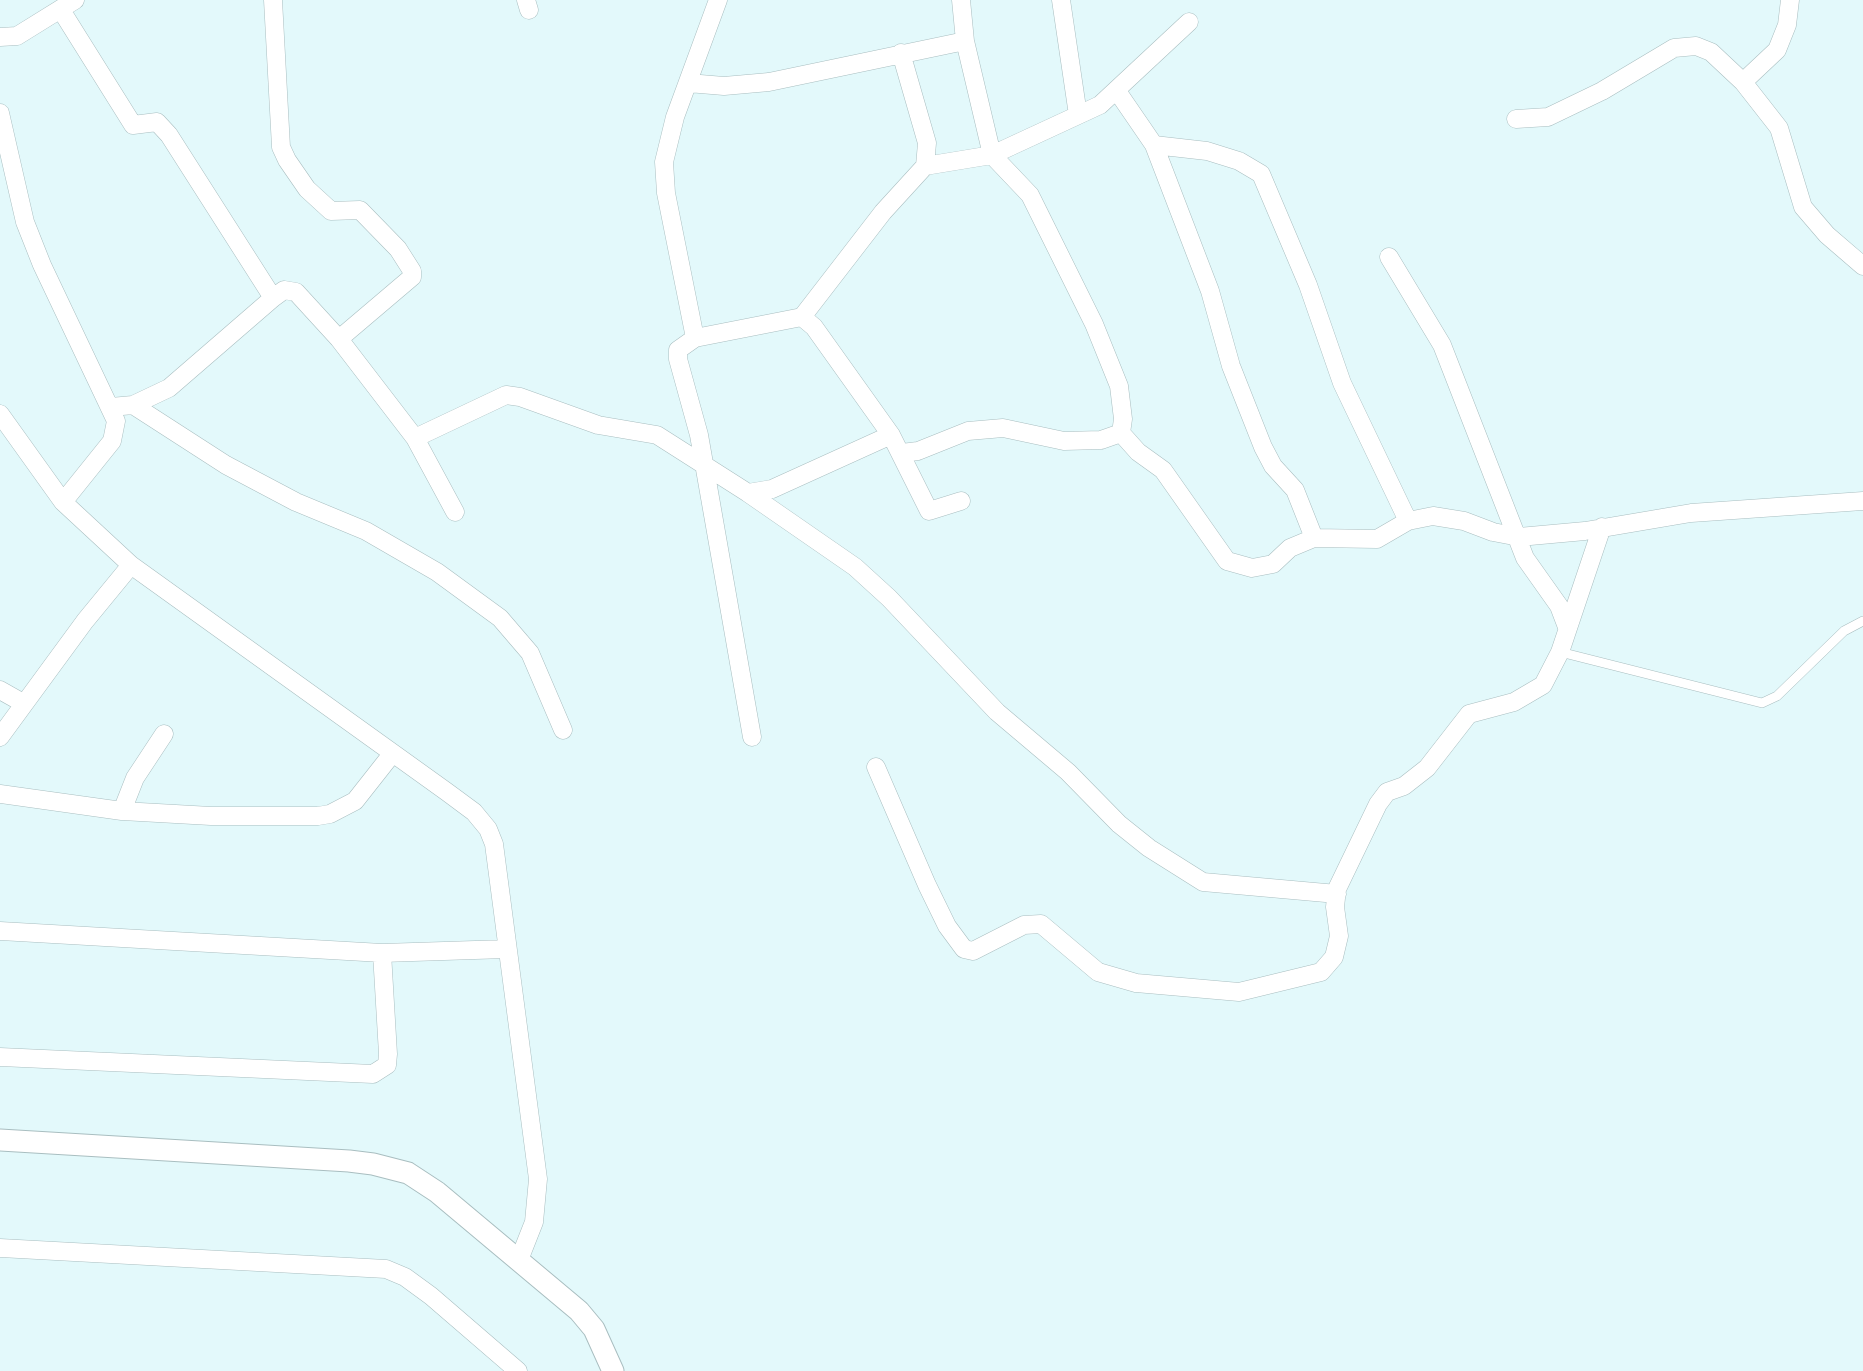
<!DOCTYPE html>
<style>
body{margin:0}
canvas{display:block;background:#e3f9fb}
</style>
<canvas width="1863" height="1371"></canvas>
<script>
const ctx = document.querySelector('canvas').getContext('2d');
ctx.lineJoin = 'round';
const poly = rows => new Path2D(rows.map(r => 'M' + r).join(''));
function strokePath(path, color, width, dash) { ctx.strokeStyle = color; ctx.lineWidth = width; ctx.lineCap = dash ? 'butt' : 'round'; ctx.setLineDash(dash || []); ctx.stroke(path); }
const service = poly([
 [1560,652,1762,703,1777,696,1844,631,1863,621]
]);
const minor = poly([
 [273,0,281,147,287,160,307,189,331,211,360,210,398,249,412,271,412,277,339,339],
 [526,0,529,10],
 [718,0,675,117,664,162,666,193,695,338,802,317,814,327,891,435,929,511,961,501],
 [1061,0,1078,115],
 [61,10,133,125,157,122,169,135,273,298],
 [0,37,17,36,75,0],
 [1743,82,1777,50,1787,25,1790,0],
 [688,83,724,86,769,82,965,41],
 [1117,91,1154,145,1210,291,1231,366,1263,447,1273,466,1295,490,1314,538],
 [0,113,25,222,42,265,116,421,112,441,63,502],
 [1516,119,1548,117,1602,91,1674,48,1696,46,1711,52,1743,82,1779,128,1803,207,1827,235,1863,266],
 [1154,145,1207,151,1239,161,1261,174,1308,285,1342,383,1408,521],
 [925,166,992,155,1100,105,1189,22],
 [1389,257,1442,345,1525,558,1559,606,1567,627],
 [802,317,883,212,925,166,927,143,901,53],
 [695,338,678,350,678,359,699,435,752,737],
 [133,405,226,465,296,502,366,531,437,572,500,618,530,653,563,730],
 [111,407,133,405,169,388,273,298,284,290,296,292,339,339,415,438,455,512],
 [0,414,63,502,131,565,447,792,474,812,488,829,494,844,538,1179,534,1222,519,1260],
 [1121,433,1138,452,1163,470,1227,561,1252,568,1273,564,1290,548,1314,538,1377,539,1408,521,1433,516,1464,521,1493,532,1519,537,1585,531,1691,513,1863,501],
 [415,438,506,395,520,397,598,425,657,435,748,493,772,489,891,435],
 [902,453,918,451,968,431,1003,428,1064,441,1101,440,1121,433,1123,419,1119,386,1094,324,1030,195,992,155,965,41,961,0],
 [748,493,855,567,889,598,997,712,1068,772,1119,824,1149,848,1203,882,1337,894],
 [0,690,23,703],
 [0,737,85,621,131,565],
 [876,767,927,885,947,926,964,949,973,951,1024,925,1041,924,1098,972,1136,983,1239,992,1321,972,1334,957,1339,936,1335,907,1337,889,1378,804,1387,792,1404,786,1427,768,1469,714,1514,702,1543,685,1560,652,1602,527],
 [0,794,122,811,211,816,318,816,330,814,355,801,392,754],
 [122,811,135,778,164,734],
 [0,931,382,953,506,949],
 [0,1057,373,1074,387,1065,388,1054,382,953],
 [0,1248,386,1269,405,1277,431,1296,518,1371]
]);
const tertiary = poly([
 [0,1140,349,1161,373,1164,408,1173,437,1192,579,1311,594,1329,613,1371]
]);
strokePath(service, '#a9bec0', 10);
strokePath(minor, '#a9bec0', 19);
strokePath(tertiary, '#a9bec0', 23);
strokePath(service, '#fff', 9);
strokePath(minor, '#fff', 18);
strokePath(tertiary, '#fff', 21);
</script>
